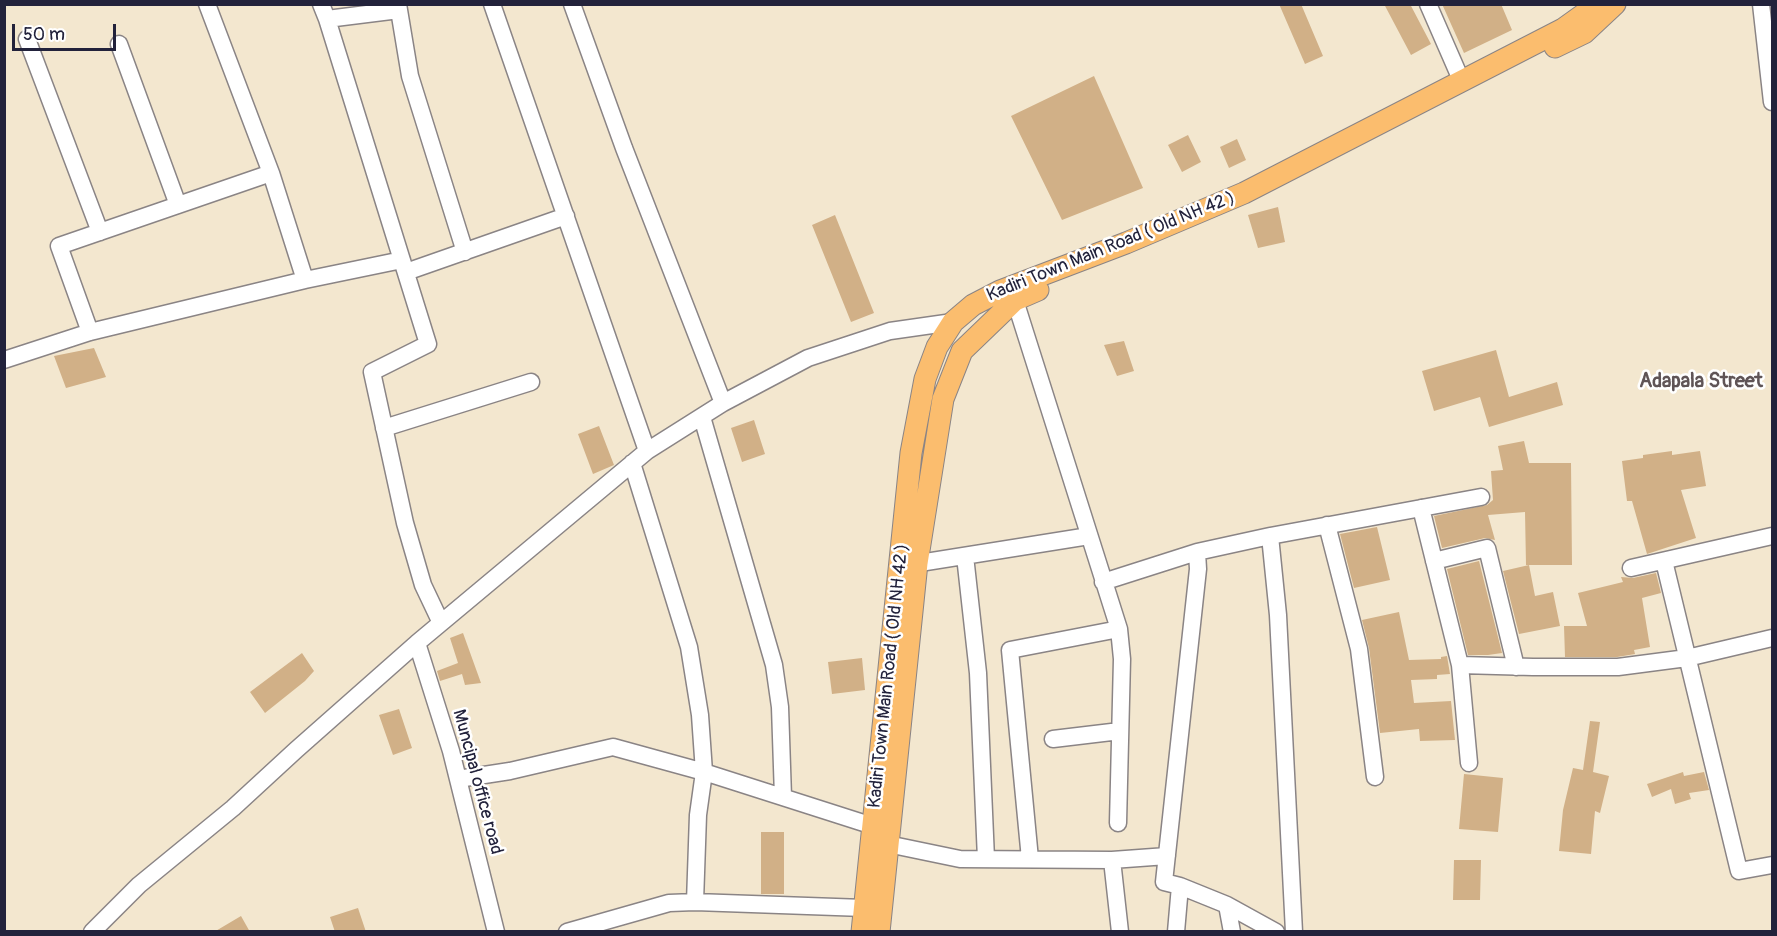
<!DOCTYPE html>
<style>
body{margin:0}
#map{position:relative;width:1777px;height:936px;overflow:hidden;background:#f3e7cf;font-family:Pangolin,sans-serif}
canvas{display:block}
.frame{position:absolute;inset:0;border:6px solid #22223b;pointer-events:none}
.scale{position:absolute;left:12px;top:24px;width:104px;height:27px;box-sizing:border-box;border:3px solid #22223b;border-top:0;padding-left:8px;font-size:18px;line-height:21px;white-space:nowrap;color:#22223b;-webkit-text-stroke:4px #fff;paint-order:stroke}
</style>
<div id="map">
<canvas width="1777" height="936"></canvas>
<div class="frame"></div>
<div class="scale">50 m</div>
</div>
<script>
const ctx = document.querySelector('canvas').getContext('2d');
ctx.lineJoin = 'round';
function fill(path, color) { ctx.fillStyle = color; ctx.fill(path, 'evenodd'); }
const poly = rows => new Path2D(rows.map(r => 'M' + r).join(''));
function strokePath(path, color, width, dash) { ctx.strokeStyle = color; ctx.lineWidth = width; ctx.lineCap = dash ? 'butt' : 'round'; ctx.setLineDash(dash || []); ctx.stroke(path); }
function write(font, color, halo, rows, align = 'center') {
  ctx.font = font + ' Pangolin,sans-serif'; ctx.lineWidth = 5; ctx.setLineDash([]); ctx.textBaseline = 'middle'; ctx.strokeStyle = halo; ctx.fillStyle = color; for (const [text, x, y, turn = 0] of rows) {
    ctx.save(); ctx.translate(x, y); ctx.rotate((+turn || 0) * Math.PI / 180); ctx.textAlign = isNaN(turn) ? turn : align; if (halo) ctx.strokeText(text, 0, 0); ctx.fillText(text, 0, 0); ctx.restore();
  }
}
const building = poly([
 [1279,4,1301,4,1323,56,1305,64],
 [1384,4,1410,4,1431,44,1411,55],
 [1442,4,1501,4,1512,30,1464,53],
 [1094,76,1143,188,1062,220,1011,116],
 [1188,135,1201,162,1182,172,1168,145],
 [1237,139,1246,160,1229,168,1220,147],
 [1278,207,1285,242,1258,248,1248,215],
 [835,215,874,313,851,322,812,225],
 [1124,341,1134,371,1117,376,1104,345],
 [94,348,106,377,66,388,54,356],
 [1496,350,1509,397,1557,382,1563,405,1489,427,1480,397,1434,411,1422,371],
 [754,420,765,454,742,462,731,428],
 [599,426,614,465,593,474,578,434],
 [1524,441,1529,463,1571,463,1572,565,1526,565,1525,512,1488,515,1495,540,1485,538,1442,548,1434,516,1487,505,1493,500,1491,471,1503,470,1498,446],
 [1672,451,1672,455,1700,451,1706,486,1681,490,1696,538,1647,554,1632,501,1627,501,1622,461,1643,458,1643,455],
 [1377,527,1390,580,1354,588,1340,534],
 [1479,561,1502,653,1488,655,1468,655,1447,569],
 [1529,565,1535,596,1553,592,1560,626,1519,634,1503,571],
 [1656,573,1661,593,1642,598,1650,647,1634,650,1635,654,1617,657,1565,657,1564,626,1587,626,1578,593,1623,582,1621,577,1633,578],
 [1399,612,1409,660,1441,659,1441,657,1447,656,1450,674,1437,675,1437,679,1411,680,1414,703,1451,701,1455,740,1420,741,1419,729,1380,733,1369,648,1362,620],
 [463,633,481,683,465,685,462,674,440,681,437,671,458,663,450,638],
 [302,653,314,671,305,681,265,713,250,692],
 [862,658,865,690,832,694,828,662],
 [399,709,412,748,393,755,379,715],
 [1590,721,1600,722,1593,772,1609,776,1600,813,1595,811,1591,854,1559,851,1563,810,1573,768,1583,770],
 [1683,772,1684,776,1704,772,1709,790,1689,793,1691,799,1675,804,1671,789,1652,797,1647,784],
 [1464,774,1503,778,1498,832,1459,829],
 [761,832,784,832,784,894,761,894],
 [1454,860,1481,860,1480,900,1453,900],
 [358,908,366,932,335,932,330,917],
 [241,916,250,932,214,932]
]);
const minor = poly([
 [207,4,271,173,305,280],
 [321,4,327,19,428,344,372,372,405,523,423,585,441,623],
 [398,4,410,76,465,252],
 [492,4,647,451],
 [572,4,624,148,723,403],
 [1428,4,1462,82],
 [1761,4,1772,102],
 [327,19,399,10],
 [27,39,100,232],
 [119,44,178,205],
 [406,272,566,216],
 [1012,291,1119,629,1122,659,1118,823],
 [90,332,59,246,271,173],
 [4,360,90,332,305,280,402,260],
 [702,417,774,665,780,707,783,797],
 [384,428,531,382],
 [632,463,689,647,700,715,704,772,698,815,695,902],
 [1421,508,1460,665,1469,763],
 [1327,525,1359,649,1375,777],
 [1270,536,1278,615,1294,932],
 [1197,552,1198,569,1164,882,1180,886,1227,905,1276,932],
 [965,556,978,673,986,859],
 [1434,561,1487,548,1516,667],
 [1664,561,1739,871,1772,865],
 [907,565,1089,536],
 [1631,568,1772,536],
 [1103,582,1197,552,1270,536,1481,497],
 [417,643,451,751,496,932],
 [1460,665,1533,667,1618,667,1687,658,1772,638],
 [1053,739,1120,731],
 [458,779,510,771,613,747,704,772,873,826],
 [878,842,960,859,1112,860,1167,856],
 [1030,859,1010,650,1119,629],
 [1112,860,1120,932],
 [1227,905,1232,932],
 [92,932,139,885,233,808,296,750,417,643,647,451,723,403,808,358,890,331,953,322],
 [567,932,669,903,695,902,864,908],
 [1176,932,1180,886]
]);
const major = poly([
 [1555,47,1584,33,1615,4],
 [862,932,911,453,925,379,937,347,953,322,973,305,1000,291,1126,243,1244,193,1563,29,1598,4],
 [879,932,917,563,943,399,962,351,1015,300,1038,290]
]);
const streetNames = [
 ["Kadiri Town Main Road ( Old NH 42 )",1111,247,-22],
 ["Kadiri Town Main Road ( Old NH 42 )",889,676,-84],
 ["Muncipal office road",477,782,75]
];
const neighbourhoodNames = [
 ["Adapala Street",1701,382]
];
fill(building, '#d1b087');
strokePath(minor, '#8a8485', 19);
strokePath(major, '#8a8485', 23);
strokePath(minor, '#fff', 16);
strokePath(major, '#fbbd6e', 21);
write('18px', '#22223b', '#fff', streetNames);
write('bold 20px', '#5f5456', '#fff', neighbourhoodNames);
</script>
